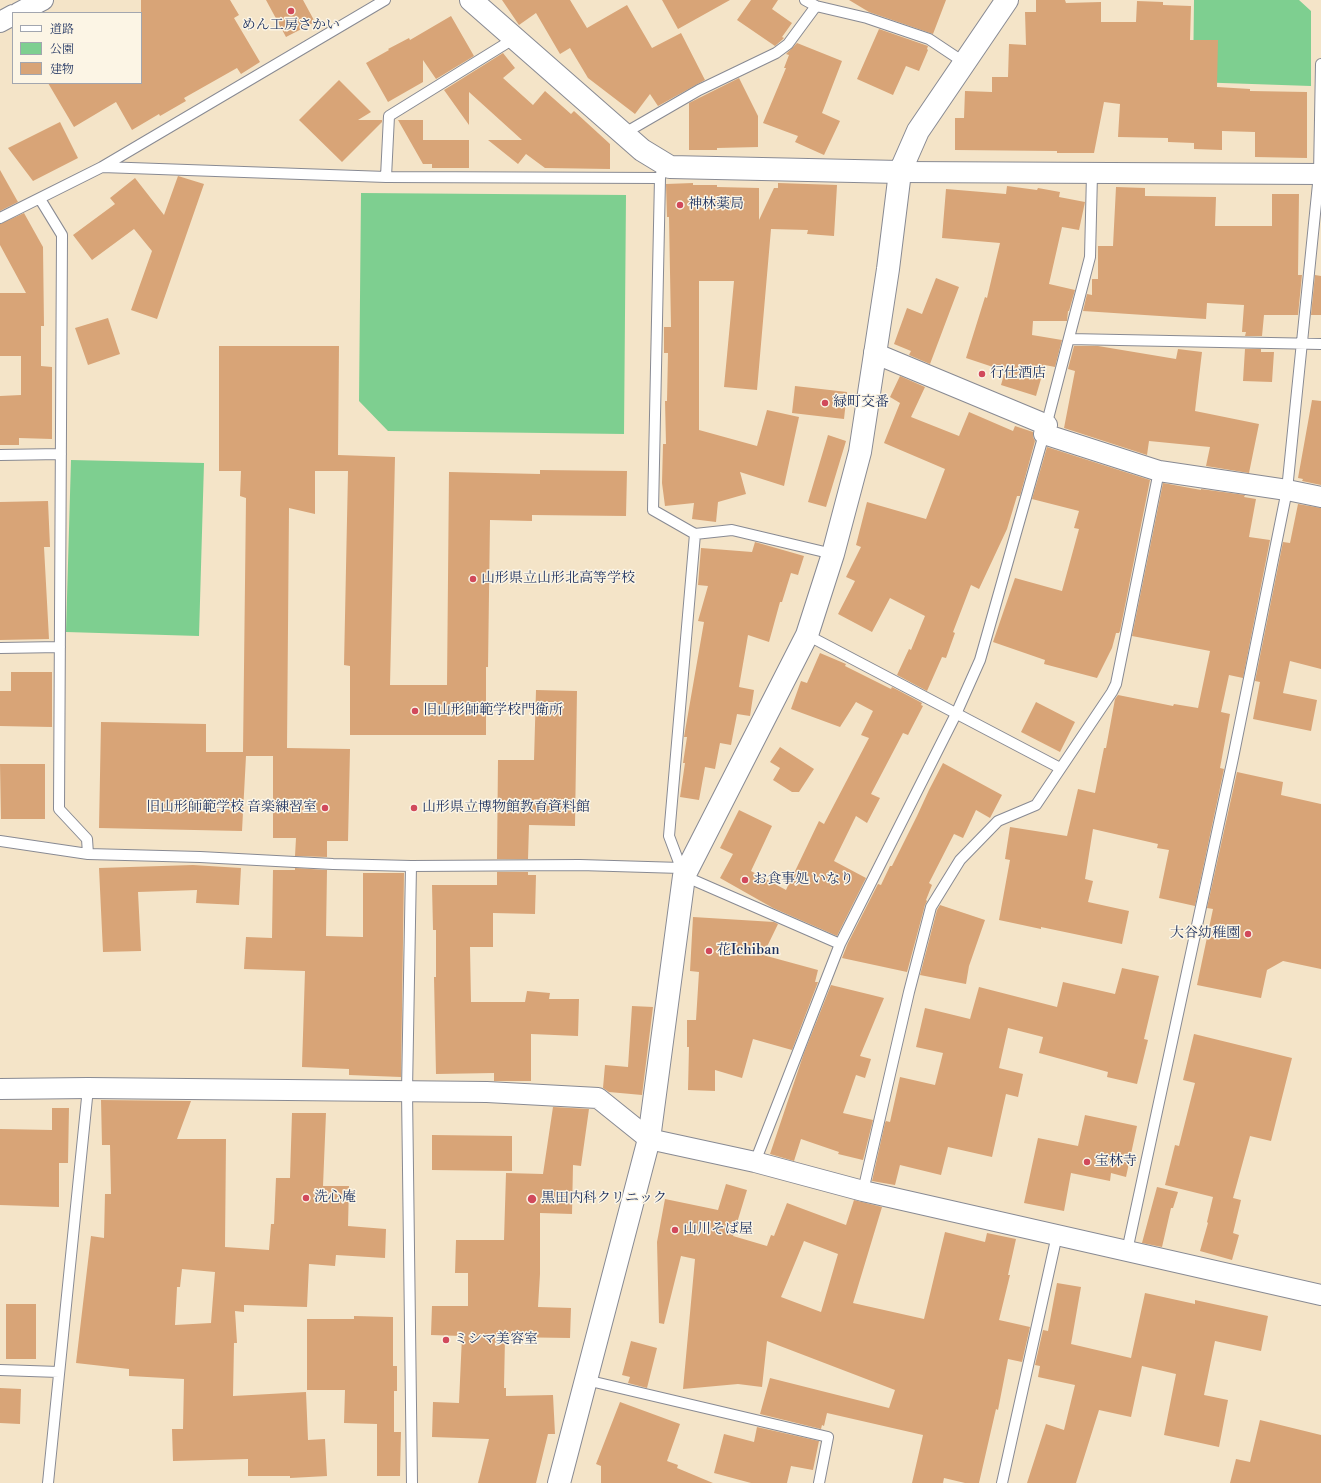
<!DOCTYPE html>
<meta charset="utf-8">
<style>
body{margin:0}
#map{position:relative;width:1321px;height:1483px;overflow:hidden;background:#f4e4c8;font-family:"Libre Bodoni","Noto Serif JP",serif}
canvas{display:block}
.legend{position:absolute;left:12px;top:12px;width:130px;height:72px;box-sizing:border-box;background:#fcf5e5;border:1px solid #a2a6af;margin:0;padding:5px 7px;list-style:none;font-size:12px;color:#1b2f5e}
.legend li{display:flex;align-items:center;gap:8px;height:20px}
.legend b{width:20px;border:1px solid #a2a6af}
</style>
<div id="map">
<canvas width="1321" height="1483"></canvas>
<ul class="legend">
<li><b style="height:5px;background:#fff"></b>道路</li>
<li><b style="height:11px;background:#7ecf90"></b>公園</li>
<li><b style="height:11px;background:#d8a477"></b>建物</li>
</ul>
</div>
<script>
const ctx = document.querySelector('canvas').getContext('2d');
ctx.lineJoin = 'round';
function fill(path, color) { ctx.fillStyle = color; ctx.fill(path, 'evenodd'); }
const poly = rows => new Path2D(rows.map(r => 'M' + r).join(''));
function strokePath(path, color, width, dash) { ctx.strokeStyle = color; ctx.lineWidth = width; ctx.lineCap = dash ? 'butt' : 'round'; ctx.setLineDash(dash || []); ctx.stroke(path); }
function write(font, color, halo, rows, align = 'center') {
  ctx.font = font + ' "Libre Bodoni","Noto Serif JP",serif'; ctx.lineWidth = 3; ctx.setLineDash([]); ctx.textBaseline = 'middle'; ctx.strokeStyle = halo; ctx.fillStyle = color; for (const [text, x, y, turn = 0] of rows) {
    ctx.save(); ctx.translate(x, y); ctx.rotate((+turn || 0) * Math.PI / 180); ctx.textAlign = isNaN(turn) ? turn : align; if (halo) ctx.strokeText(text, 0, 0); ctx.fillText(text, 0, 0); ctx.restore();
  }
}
const green = poly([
 [1194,0,1299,0,1311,11,1311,86,1193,82],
 [361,193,626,195,624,434,388,431,359,401],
 [71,460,204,463,199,636,66,632]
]);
const building = poly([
 [141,0,230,0,239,15,234,18,260,62,241,74,237,68,184,98,186,101,160,116,159,114,132,130,116,102,74,127,48,83,141,83],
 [266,0,303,0,315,22,286,37],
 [502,0,570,0,587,28,627,5,652,48,681,33,705,80,658,106,650,94,635,114,588,78,570,48,560,54,536,13,519,25],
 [662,0,730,0,678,29],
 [751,0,778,0,772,9,792,23,782,37,784,38,783,39,775,46,737,20],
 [849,0,946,0,933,34,869,12],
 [1036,0,1065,0,1066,3,1101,2,1101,22,1136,22,1137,1,1163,2,1163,5,1191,6,1190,40,1218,40,1217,87,1250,89,1250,91,1307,92,1307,158,1255,157,1255,132,1222,131,1222,150,1194,149,1194,143,1168,142,1168,138,1118,137,1120,104,1104,102,1094,153,1057,153,1057,151,955,150,955,118,964,118,965,91,992,92,992,77,1008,77,1009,44,1026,45,1025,12,1036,12],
 [451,16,474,56,436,79,423,60,423,82,388,102,366,63,389,50,388,49,409,38,410,40],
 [879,29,928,46,927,49,928,50,919,71,906,66,893,95,857,79],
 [797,43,842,61,822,113,840,121,824,155,795,142,798,136,763,123,786,68,784,68,789,55,786,54],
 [503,53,515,68,503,78,533,105,545,91,571,114,574,111,610,144,610,169,545,168,526,154,518,164,488,140,522,140,469,92,469,125,444,90],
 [739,78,758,116,758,147,717,148,717,150,689,150,689,103],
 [339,80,371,112,358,120,382,120,382,122,342,162,299,120],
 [398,120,423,120,423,140,469,140,469,168,432,168,432,164,423,164],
 [60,122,78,158,33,181,8,148],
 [0,170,18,202,0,211],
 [178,176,204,184,157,319,131,310,152,251,134,229,92,260,73,235,115,204,110,198,135,178,164,215],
 [693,183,693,185,717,185,717,187,759,188,759,220,774,188,778,188,778,183,837,185,834,236,807,234,808,230,771,229,757,390,724,387,734,281,699,281,699,430,757,446,767,410,799,417,784,486,740,472,746,494,718,502,716,522,692,519,694,503,665,506,662,483,663,444,666,444,665,401,667,401,668,353,664,353,664,327,671,327,669,217,667,217,666,184],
 [1007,186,1037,190,1038,188,1060,192,1059,197,1085,202,1079,230,1062,227,1049,284,1075,290,1069,311,1068,311,1067,321,1033,321,1032,335,1062,340,1055,367,1045,365,1036,396,1001,385,1005,371,966,358,985,297,987,298,1000,243,942,238,946,189,1006,194],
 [1116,187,1145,188,1145,196,1216,197,1215,226,1272,226,1272,194,1299,194,1298,275,1302,275,1298,315,1264,315,1262,336,1245,336,1246,332,1242,332,1244,305,1207,303,1206,319,1083,311,1087,294,1092,295,1092,279,1098,279,1098,246,1113,246],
 [24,213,43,247,44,326,41,326,41,366,52,367,52,439,19,438,19,445,0,445,0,396,21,395,21,356,0,356,0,293,26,293,0,245,0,224],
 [1315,275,1321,276,1321,315,1311,315],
 [936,278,959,287,930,364,909,355,911,351,894,344,907,308,922,314],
 [108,318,120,354,88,365,75,328],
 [219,346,339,346,338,455,395,457,390,685,447,685,449,472,540,474,540,470,627,471,626,516,532,515,532,521,490,520,488,667,486,667,486,735,350,735,350,666,344,665,348,471,315,471,315,514,289,508,287,748,350,749,348,841,327,841,327,857,295,856,296,838,273,838,273,756,246,756,242,831,99,828,101,722,206,724,206,752,243,752,246,498,240,496,241,471,219,471],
 [1074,346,1098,346,1176,359,1178,349,1202,352,1195,411,1259,424,1249,473,1206,466,1210,447,1149,441,1147,455,1064,428,1075,371,1068,369],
 [1245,349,1261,349,1261,352,1274,352,1272,382,1243,381],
 [900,376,925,387,911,417,959,436,969,412,1013,431,1015,426,1033,432,1033,437,1035,441,1020,496,1017,496,1007,529,979,589,971,585,953,632,955,633,946,658,942,657,927,691,897,675,909,649,911,650,925,616,890,598,872,632,838,614,855,581,846,577,861,547,856,545,867,502,926,519,945,469,884,443,900,403,890,397],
 [795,386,847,392,844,419,792,413],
 [1312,400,1321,401,1321,485,1302,481,1303,479,1298,478],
 [828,435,846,441,826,507,808,502],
 [1047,447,1150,480,1120,631,1119,633,1116,633,1112,648,1097,678,1044,664,1045,660,993,642,1015,578,1062,591,1079,529,1074,528,1079,511,1032,499],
 [1163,483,1201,490,1201,489,1245,495,1244,497,1256,499,1249,537,1270,540,1243,678,1229,675,1221,712,1230,714,1220,768,1224,769,1195,906,1159,898,1169,850,1157,848,1158,844,1093,829,1085,879,1093,881,1088,902,1129,911,1122,944,1041,927,1041,929,999,920,1010,860,1005,859,1010,827,1067,836,1078,789,1095,793,1104,748,1106,748,1115,699,1118,695,1173,706,1174,704,1198,708,1210,651,1132,636],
 [48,501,50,547,44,547,49,639,0,640,0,502],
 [1298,504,1321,508,1321,669,1290,661,1283,693,1317,700,1311,731,1253,719,1260,682,1255,681,1283,542,1290,543],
 [755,542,804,556,798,575,791,573,782,602,780,602,769,642,748,635,739,687,754,690,750,716,737,714,731,745,720,743,715,769,705,767,699,800,680,797,685,763,683,763,687,737,684,737,704,622,698,621,708,586,698,585,701,548,752,552],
 [820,653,846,664,845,666,891,689,892,687,922,703,921,705,923,706,908,735,903,733,871,794,880,798,867,823,856,816,834,861,866,878,837,936,773,908,720,878,733,854,720,848,739,810,772,826,751,871,786,890,819,821,824,824,869,738,861,735,873,711,856,702,840,727,791,709,801,681,807,683],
 [11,672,52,672,52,727,0,726,0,691,11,691],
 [536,690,577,691,575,826,529,825,528,859,497,859,498,760,534,760],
 [1036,702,1075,722,1060,752,1021,732],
 [780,747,814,769,799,792,792,792,773,780,780,768,770,762],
 [943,763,1002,795,990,818,976,810,963,838,954,834,929,883,932,885,926,900,927,901,925,905,907,972,842,958,848,943,878,884,881,885,890,866,892,866,917,816,929,790],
 [0,764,45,764,45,819,1,819],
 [1237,772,1283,782,1281,795,1321,804,1321,969,1283,961,1267,970,1261,998,1197,985,1213,909,1207,908],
 [193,865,241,868,239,905,196,903,197,890,138,892,141,951,103,952,99,868],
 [295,868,327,870,326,936,363,937,363,873,404,873,401,1077,349,1075,349,1069,302,1067,305,971,244,969,246,937,272,938,273,870,295,870],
 [497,872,528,872,528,875,536,875,535,914,493,913,493,947,470,947,471,1002,525,1002,527,991,550,993,549,999,579,999,578,1036,531,1034,531,1081,494,1081,494,1073,436,1074,434,977,436,977,436,930,433,930,432,885,497,885],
 [940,905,985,920,969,966,966,984,920,975,937,910],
 [693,917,774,922,778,924,763,955,818,970,815,982,818,982,792,1050,753,1039,742,1078,715,1070,715,1091,688,1090,689,1047,687,1047,687,1020,696,1020,699,972,690,971],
 [1122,968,1159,976,1144,1039,1148,1040,1137,1084,1107,1077,1108,1072,1039,1053,1043,1037,1008,1028,999,1068,1023,1074,1018,1097,1006,1094,992,1157,948,1147,941,1175,900,1165,895,1185,872,1181,885,1123,886,1121,890,1122,900,1077,935,1085,943,1053,916,1047,925,1008,970,1019,979,987,1057,1007,1063,982,1115,994],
 [831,985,884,998,860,1056,871,1059,865,1078,856,1075,843,1113,873,1120,863,1160,838,1154,839,1152,801,1139,794,1161,770,1154,804,1053],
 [632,1006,653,1007,642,1095,609,1092,603,1088,605,1065,628,1067],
 [1194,1034,1292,1058,1271,1141,1250,1136,1233,1198,1241,1200,1233,1233,1239,1235,1232,1260,1200,1251,1208,1223,1207,1222,1213,1197,1165,1185,1175,1145,1179,1146,1195,1083,1183,1080],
 [101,1100,191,1101,177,1139,226,1139,225,1247,269,1250,271,1224,274,1224,276,1178,290,1178,292,1113,326,1113,323,1186,349,1186,348,1226,386,1229,385,1258,336,1255,335,1266,309,1264,307,1307,244,1305,244,1312,235,1311,237,1343,234,1343,233,1396,306,1392,308,1440,325,1439,327,1476,290,1478,290,1476,248,1476,248,1459,173,1461,172,1429,183,1429,184,1379,129,1376,129,1369,76,1363,91,1236,104,1238,105,1194,111,1194,110,1145,102,1145],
 [182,1269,215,1272,211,1323,175,1325,177,1287,180,1287],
 [553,1107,589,1109,581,1166,573,1165,572,1214,540,1213,540,1274,538,1307,571,1308,570,1338,505,1337,504,1388,506,1388,506,1396,553,1395,555,1434,548,1434,536,1483,478,1483,489,1439,432,1437,433,1402,459,1403,462,1336,431,1335,432,1306,468,1306,468,1273,455,1273,456,1240,504,1240,506,1173,543,1174],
 [52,1108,69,1108,68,1163,59,1163,59,1207,0,1205,0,1129,52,1130],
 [1085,1115,1137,1126,1126,1177,1111,1173,1110,1181,1071,1173,1064,1211,1024,1203,1038,1138,1078,1146],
 [432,1135,512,1136,512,1171,432,1170],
 [726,1184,747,1190,733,1236,767,1246,771,1235,774,1236,787,1203,846,1225,854,1200,882,1207,853,1303,924,1319,945,1232,985,1242,987,1233,1016,1239,1008,1275,1010,1275,999,1320,1030,1327,1022,1362,1008,1359,998,1410,996,1409,979,1483,965,1483,944,1478,943,1483,912,1483,923,1435,827,1413,824,1426,822,1425,821,1429,760,1414,770,1378,889,1408,895,1390,767,1341,762,1387,738,1384,683,1389,695,1259,681,1256,664,1324,659,1323,657,1242,665,1199,718,1210],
 [804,1241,838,1254,821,1312,781,1297],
 [1157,1187,1178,1192,1173,1208,1171,1208,1162,1247,1142,1243],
 [1057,1283,1081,1287,1071,1344,1131,1358,1145,1293,1195,1304,1195,1300,1268,1316,1261,1351,1215,1341,1204,1395,1228,1400,1219,1447,1164,1435,1176,1374,1142,1366,1131,1417,1099,1410,1076,1483,1027,1483,1046,1424,1064,1430,1075,1385,1038,1377,1040,1366,1035,1365,1043,1330,1048,1331],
 [6,1304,36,1304,36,1359,6,1359],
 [354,1316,393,1317,393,1366,397,1366,397,1391,394,1391,394,1432,401,1432,400,1476,377,1476,377,1424,344,1423,345,1390,307,1390,307,1319,354,1319],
 [631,1341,657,1348,647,1388,628,1383,630,1377,622,1375],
 [0,1388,21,1389,20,1424,0,1423],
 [620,1402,680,1424,667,1461,678,1465,677,1468,713,1483,601,1483,601,1466,596,1464],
 [1260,1420,1321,1435,1321,1483,1230,1483,1236,1459,1250,1462],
 [757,1427,819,1441,813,1470,791,1466,787,1483,751,1483,714,1473,724,1434,754,1442]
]);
const lane = poly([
 [805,0,816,6,867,18,929,39,965,63],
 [623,134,699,90,776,53,788,44,816,6],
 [664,163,660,178,653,510,695,534,669,836,684,876,840,944],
 [102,167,386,177,660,178],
 [386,177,389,116,515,38],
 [40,199,62,235,59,809,87,839,88,854],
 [0,218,102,167,385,0],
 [1069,339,1321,344],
 [0,455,61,454],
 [695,534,732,530,833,554],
 [807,635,1060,768],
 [0,648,60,647],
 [0,841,88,854,200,857,333,864,411,866,580,865,681,868],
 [411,866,407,1091,412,1483],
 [755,1162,840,944,956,714,980,660,1044,434,1090,257,1092,174],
 [863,1191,909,992,931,907,960,860,998,821,1036,805,1112,692,1116,684,1159,471],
 [1127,1251,1233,758,1287,490,1319,174,1321,64],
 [0,1370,59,1372],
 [586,1380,828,1437,819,1483],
 [48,1483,88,1088],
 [1002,1483,1057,1235]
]);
const street = poly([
 [18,13,43,0],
 [0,22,13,15],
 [900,172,1321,174],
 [874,353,1047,425],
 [1044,434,1159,471,1287,490,1321,497],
 [0,1089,88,1088,487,1092,598,1098,649,1139,755,1162,863,1191,1321,1295]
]);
const secondary = poly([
 [471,0,642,150,670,167,900,172],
 [559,1483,649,1139,684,876,807,635,833,554,860,452,888,269,900,172,918,131,1007,0]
]);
const markers = [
 [291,11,4,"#d1495b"],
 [680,205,4,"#d1495b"],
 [982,374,4,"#d1495b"],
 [825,403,4,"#d1495b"],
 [473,579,4,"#d1495b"],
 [415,711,4,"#d1495b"],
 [325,808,4,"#d1495b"],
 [414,808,4,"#d1495b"],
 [745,880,4,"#d1495b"],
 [1248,934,4,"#d1495b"],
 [709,951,4,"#d1495b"],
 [1087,1162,4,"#d1495b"],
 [306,1198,4,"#d1495b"],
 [532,1199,5,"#d1495b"],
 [675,1230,4,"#d1495b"],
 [446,1340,4,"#d1495b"]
];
const poiNames = [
 ["めん工房さかい",291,26,"center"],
 ["神林薬局",688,205],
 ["行仕酒店",990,374],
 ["緑町交番",833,403],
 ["山形県立山形北高等学校",481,579],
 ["旧山形師範学校門衛所",423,711],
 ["旧山形師範学校 音楽練習室",317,808,"right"],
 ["山形県立博物館教育資料館",422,808],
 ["お食事処 いなり",753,880],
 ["大谷幼稚園",1240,934,"right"],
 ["花Ichiban",717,951],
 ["宝林寺",1095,1162],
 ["洗心庵",314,1198],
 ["黒田内科クリニック",541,1199],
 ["山川そば屋",683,1230],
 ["ミシマ美容室",454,1340]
];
fill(green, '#7ecf90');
fill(building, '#d8a477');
strokePath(lane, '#888a93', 12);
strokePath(street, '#888a93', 22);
strokePath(secondary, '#888a93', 24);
strokePath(lane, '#fff', 10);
strokePath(street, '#fff', 20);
strokePath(secondary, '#fff', 22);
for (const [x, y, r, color] of markers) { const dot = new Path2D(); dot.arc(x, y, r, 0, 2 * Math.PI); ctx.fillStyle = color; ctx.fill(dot); strokePath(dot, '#fcf5e5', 1.5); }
write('14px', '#1b2f5e', '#fcf5e5', poiNames, 'left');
</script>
